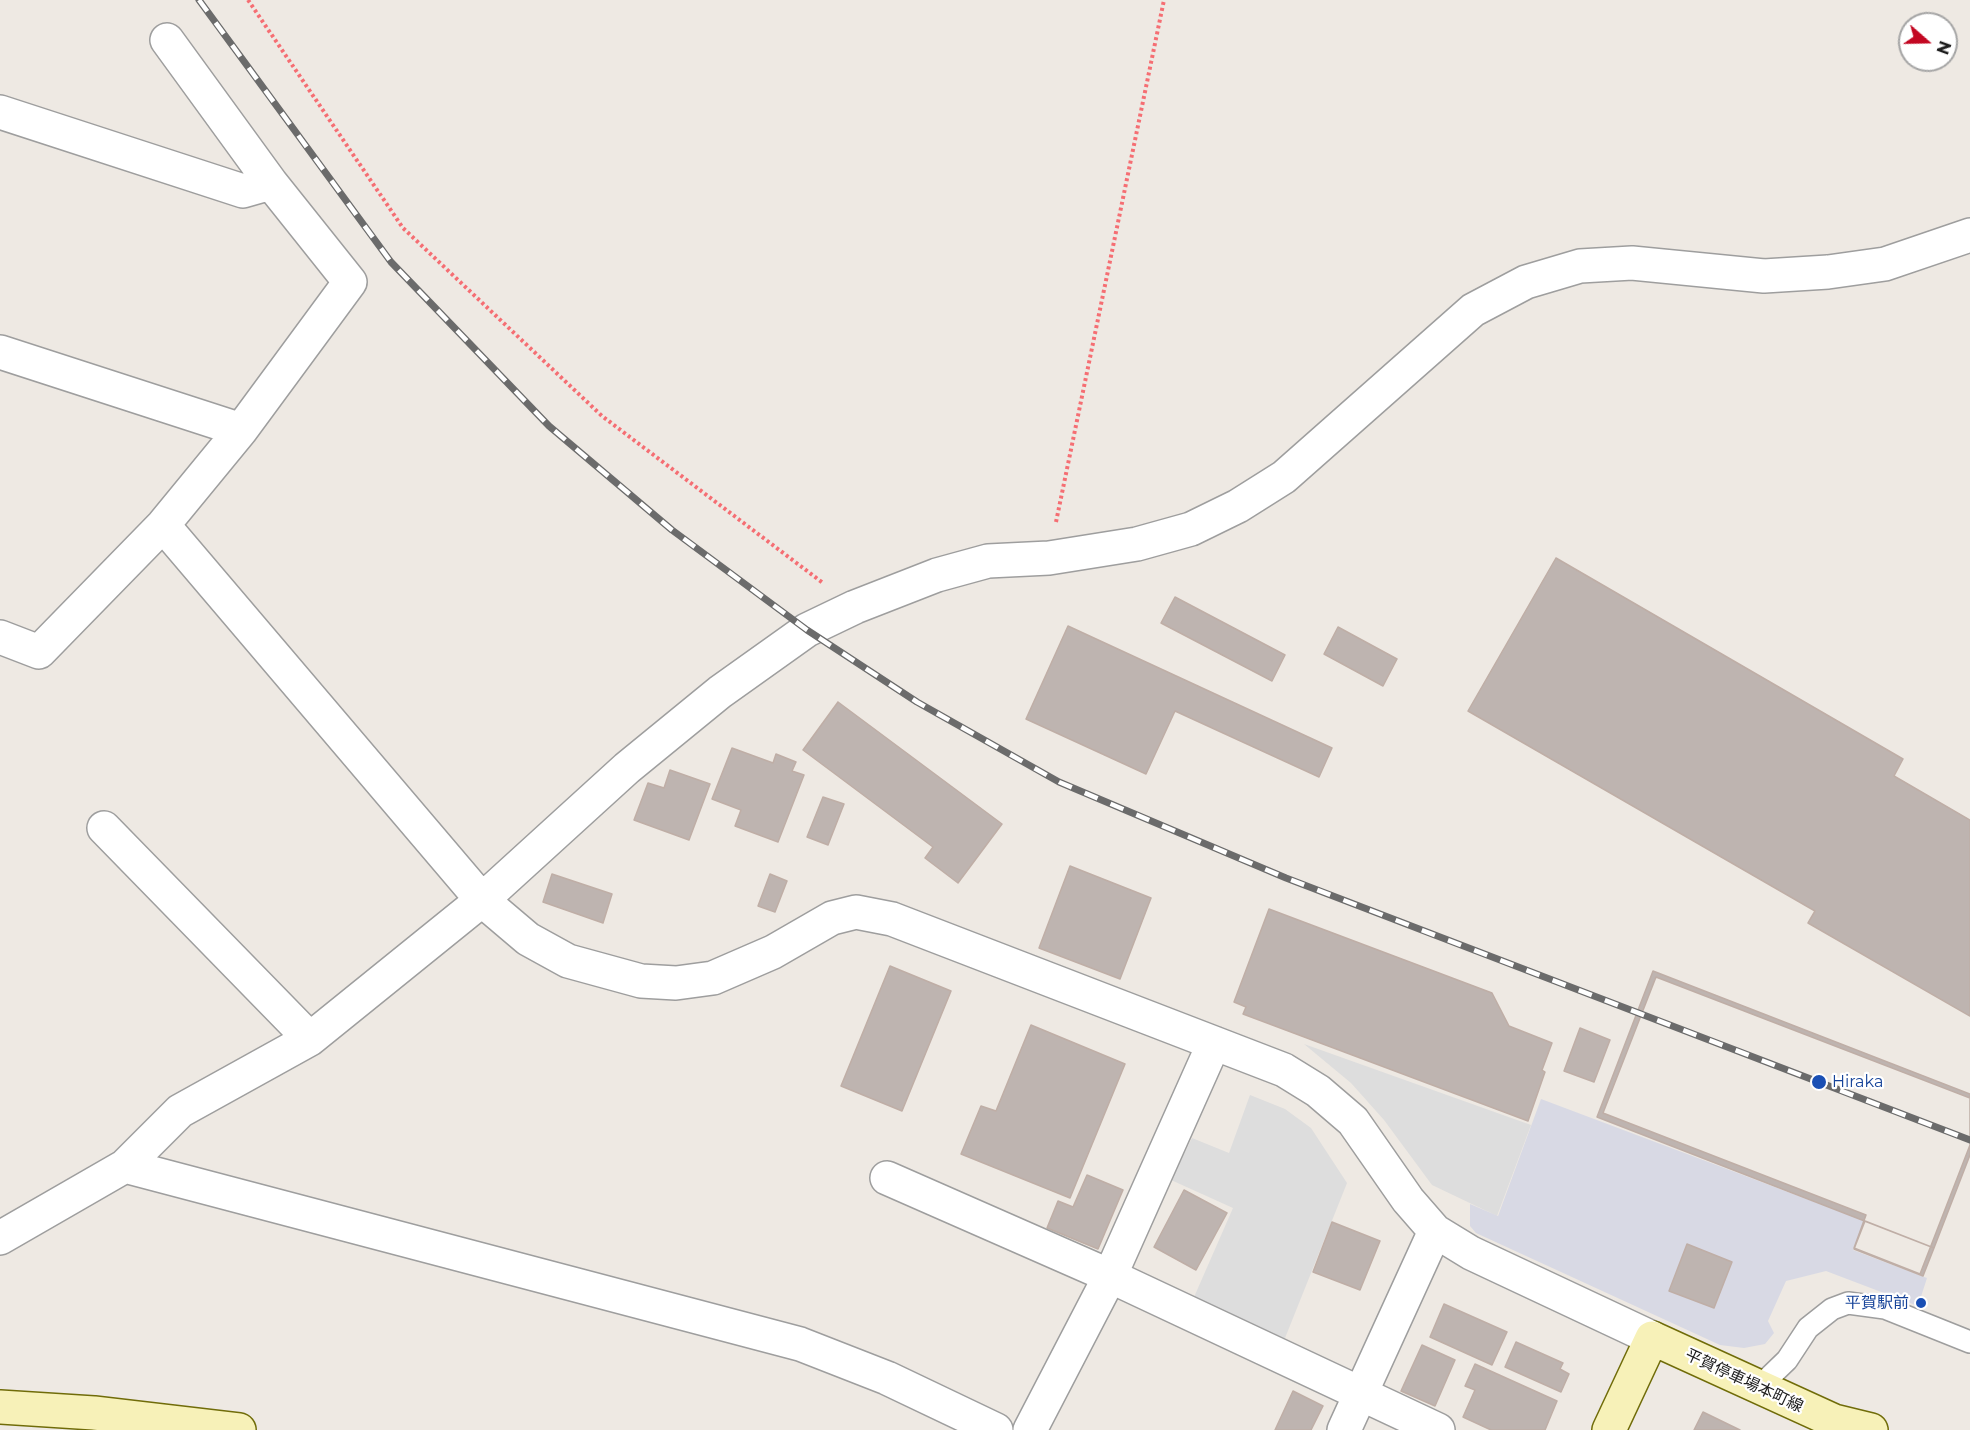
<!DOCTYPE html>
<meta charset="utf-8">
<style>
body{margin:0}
#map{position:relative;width:1970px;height:1430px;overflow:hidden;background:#eee9e3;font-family:Montserrat,sans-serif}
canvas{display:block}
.north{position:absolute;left:1898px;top:12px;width:60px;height:60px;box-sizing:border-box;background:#fff;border:2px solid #a5a5a5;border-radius:50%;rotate:110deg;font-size:16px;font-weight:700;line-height:24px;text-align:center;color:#1d1d1d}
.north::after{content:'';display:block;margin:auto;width:21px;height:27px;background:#c30722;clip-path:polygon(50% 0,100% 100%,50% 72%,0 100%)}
</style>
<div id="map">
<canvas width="1970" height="1430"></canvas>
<div class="north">N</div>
</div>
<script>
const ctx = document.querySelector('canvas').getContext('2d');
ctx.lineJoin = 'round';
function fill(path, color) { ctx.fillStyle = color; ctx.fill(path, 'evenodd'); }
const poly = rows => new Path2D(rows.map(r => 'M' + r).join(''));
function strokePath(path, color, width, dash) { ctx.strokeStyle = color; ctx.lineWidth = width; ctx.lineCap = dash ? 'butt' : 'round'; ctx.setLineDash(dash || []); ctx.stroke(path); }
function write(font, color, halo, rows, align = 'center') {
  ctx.font = font + ' Montserrat,"Noto Sans JP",sans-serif'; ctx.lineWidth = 4.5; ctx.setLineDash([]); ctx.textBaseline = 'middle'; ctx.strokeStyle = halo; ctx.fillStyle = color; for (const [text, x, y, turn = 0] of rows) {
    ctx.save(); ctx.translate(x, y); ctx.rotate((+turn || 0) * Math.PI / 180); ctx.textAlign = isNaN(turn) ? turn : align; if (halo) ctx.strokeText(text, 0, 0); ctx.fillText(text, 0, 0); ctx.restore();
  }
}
const parking = poly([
 [1304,1044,1531,1125,1497,1216,1432,1185,1384,1120,1351,1083],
 [1250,1095,1285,1109,1311,1128,1347,1183,1281,1348,1191,1304,1233,1208,1171,1180,1192,1138,1229,1153]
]);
const plaza = poly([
 [1541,1099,1865,1221,1853,1250,1927,1278,1918,1306,1826,1271,1786,1281,1768,1321,1774,1333,1765,1344,1744,1348,1720,1345,1476,1233,1470,1226,1470,1204,1498,1216]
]);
const building = poly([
 [1556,558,1903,759,1894,776,1970,820,1970,1016,1808,923,1815,911,1468,711,1556,558],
 [1175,597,1285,655,1272,681,1161,623,1175,597],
 [1068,626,1332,748,1319,777,1175,711,1146,774,1026,719,1068,626],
 [1338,627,1397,659,1383,686,1324,654,1338,627],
 [838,702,1002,824,958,883,925,858,933,847,803,750,838,702],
 [732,748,773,763,776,754,796,762,792,771,804,775,778,842,735,826,741,810,712,799,732,748],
 [670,770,710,784,689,840,634,820,648,783,664,788,670,770],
 [823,797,844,804,828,845,807,837,823,797],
 [1070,866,1151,898,1120,979,1039,948,1070,866],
 [552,874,612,894,603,923,543,902,552,874],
 [770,874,787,881,775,912,758,906,770,874],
 [1269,909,1492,993,1509,1026,1552,1043,1542,1070,1545,1072,1528,1121,1243,1014,1246,1007,1234,1002,1269,909],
 [890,966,951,991,902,1111,841,1086,890,966],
 [1653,971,1970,1094,1970,1155,1934,1248,1597,1117,1653,971],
 [1656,977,1970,1098,1970,1145,1920,1274,1854,1248,1866,1215,1603,1113,1656,977],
 [1031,1025,1125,1064,1070,1198,961,1154,981,1106,996,1111,1031,1025],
 [1580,1028,1610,1040,1594,1082,1564,1071,1580,1028],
 [1087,1175,1123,1190,1098,1249,1047,1228,1058,1201,1073,1207,1087,1175],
 [1184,1190,1227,1213,1196,1270,1154,1247,1184,1190],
 [1865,1221,1934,1248,1923,1276,1854,1249,1865,1221],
 [1332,1222,1380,1241,1360,1290,1313,1272,1332,1222],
 [1687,1244,1732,1262,1714,1308,1669,1291,1687,1244],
 [1444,1304,1507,1332,1492,1365,1430,1337,1444,1304],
 [1516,1342,1563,1363,1560,1369,1569,1374,1561,1392,1505,1367,1516,1342],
 [1422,1345,1455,1360,1435,1406,1401,1391,1422,1345],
 [1475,1364,1557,1401,1545,1430,1491,1430,1463,1417,1475,1390,1465,1386,1475,1364],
 [1293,1391,1323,1406,1311,1430,1275,1430,1293,1391],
 [1703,1412,1740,1430,1694,1430,1703,1412]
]);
const path = poly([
 [248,0,403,228,602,416,823,583],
 [1056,522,1164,0]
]);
const lane = poly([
 [1758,1388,1787,1360,1808,1328,1832,1309,1848,1303,1885,1308,1970,1342]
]);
const street = poly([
 [167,40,271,183],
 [0,112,243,191,271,183,350,282,241,430,163,525,39,652,0,637],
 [0,352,241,430],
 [163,525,482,900,528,939,568,961,641,981,676,983,713,978,773,952,832,918,856,912,892,919,1284,1070,1318,1091,1353,1121,1408,1200,1435,1231,1471,1253,1652,1338],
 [104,828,310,1039],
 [125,1166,800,1344,887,1378,996,1430],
 [887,1178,1110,1276,1438,1430],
 [0,1238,125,1166,180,1111,310,1039,482,900,627,768,720,692,807,630,855,607,937,575,988,561,1049,558,1137,544,1191,529,1238,506,1284,477,1473,310,1526,282,1580,266,1632,263,1764,276,1828,272,1885,264,1970,235],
 [1030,1430,1110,1276,1214,1043],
 [1344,1430,1435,1231]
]);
const secondary = poly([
 [0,1407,94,1413,239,1430],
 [1609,1430,1652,1338,1834,1421,1871,1430]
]);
const rail = poly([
 [199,0,391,262,549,426,672,530,807,630,917,702,1059,782,1286,878,1970,1140]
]);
const markers = [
 [1819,1082,8,"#1a4fb4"],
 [1921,1303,6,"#1a4fb4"]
];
const transitNames = [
 ["Hiraka",1832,1082],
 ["平賀駅前",1909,1303,"right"]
];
const streetNames = [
 ["平賀停車場本町線",1744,1381,25]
];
fill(parking, '#ddd');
fill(plaza, '#d8d9e4');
fill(building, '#beb4b0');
strokePath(building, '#bfaea6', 1.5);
strokePath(lane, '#9e9e9e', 24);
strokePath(street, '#9e9e9e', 36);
strokePath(secondary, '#706c09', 36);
strokePath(path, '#f56e73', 4, [3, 3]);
strokePath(lane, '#fff', 21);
strokePath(street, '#fff', 33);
strokePath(secondary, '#f7f1b8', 33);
strokePath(rail, '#6b6b6b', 7);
strokePath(rail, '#fff', 4.5, [14]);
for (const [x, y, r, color] of markers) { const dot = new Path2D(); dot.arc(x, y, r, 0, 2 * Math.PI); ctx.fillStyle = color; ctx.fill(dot); strokePath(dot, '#fff', 2); }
write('16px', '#164399', '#fff', transitNames, 'left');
write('16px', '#1d1d1d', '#fff', streetNames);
</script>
